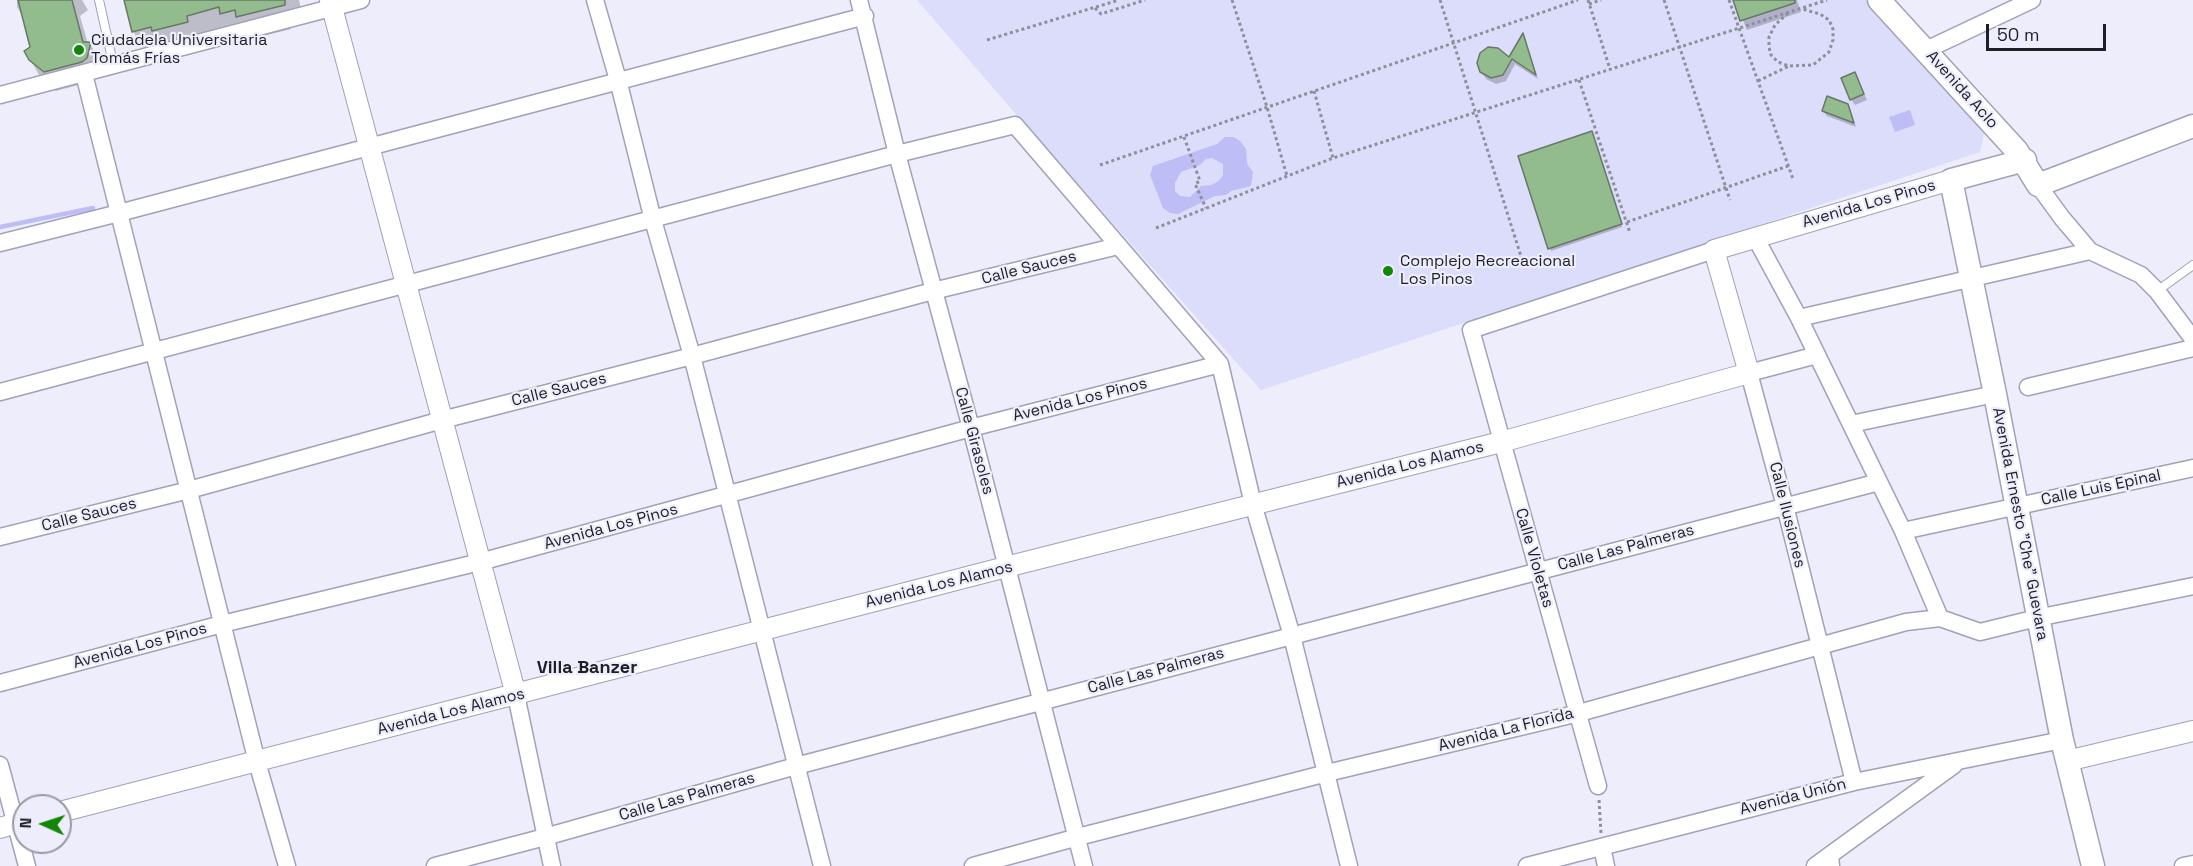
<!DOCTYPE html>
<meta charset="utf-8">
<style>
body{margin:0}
#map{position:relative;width:2193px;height:866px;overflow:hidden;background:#ededfc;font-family:"Space Grotesk",sans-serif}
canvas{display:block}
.north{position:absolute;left:12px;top:794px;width:60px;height:60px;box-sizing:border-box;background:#ededfc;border:2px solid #9a9aa6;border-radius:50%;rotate:273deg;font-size:16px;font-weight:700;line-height:24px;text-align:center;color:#1e1e26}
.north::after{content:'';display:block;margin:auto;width:21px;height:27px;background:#118705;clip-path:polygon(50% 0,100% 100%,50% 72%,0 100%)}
.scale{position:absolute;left:1986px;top:24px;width:120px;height:27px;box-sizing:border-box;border:3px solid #1e1e26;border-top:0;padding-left:8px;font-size:18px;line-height:21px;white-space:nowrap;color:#1e1e26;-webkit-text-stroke:4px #ededfc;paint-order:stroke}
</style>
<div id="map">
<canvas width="2193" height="866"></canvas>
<div class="north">N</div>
<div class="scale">50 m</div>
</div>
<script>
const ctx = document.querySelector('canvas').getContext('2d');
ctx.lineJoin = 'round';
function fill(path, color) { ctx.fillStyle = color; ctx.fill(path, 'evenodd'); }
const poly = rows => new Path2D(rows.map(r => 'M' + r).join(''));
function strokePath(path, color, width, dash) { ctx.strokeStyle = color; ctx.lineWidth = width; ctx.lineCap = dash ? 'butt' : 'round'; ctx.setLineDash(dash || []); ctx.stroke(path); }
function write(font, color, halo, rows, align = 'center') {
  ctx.font = font + ' "Space Grotesk",sans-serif'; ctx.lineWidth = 4.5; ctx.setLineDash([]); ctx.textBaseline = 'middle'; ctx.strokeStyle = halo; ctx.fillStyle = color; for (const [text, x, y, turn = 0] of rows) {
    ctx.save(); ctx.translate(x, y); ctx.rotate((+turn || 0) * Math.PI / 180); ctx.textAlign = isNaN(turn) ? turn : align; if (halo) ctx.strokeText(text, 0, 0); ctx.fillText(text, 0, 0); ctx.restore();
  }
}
const green = poly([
 [917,0,1866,0,1985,130,1980,152,1261,390,1028,128]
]);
const water = poly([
 [1910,110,1915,125,1895,132,1889,117],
 [1225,137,1234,137,1240,141,1246,149,1247,164,1253,172,1251,186,1231,191,1226,195,1215,196,1178,214,1170,213,1163,208,1150,175,1153,166,1217,144],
 [1212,158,1223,164,1223,175,1219,181,1211,185,1201,186,1190,197,1180,196,1175,191,1175,183,1181,172,1200,165,1206,159]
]);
const shadow = poly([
 [17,0,82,0,88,10,80,16,88,44,90,44,101,62,97,77,93,81,56,91,42,80,26,52,31,48,25,20,17,7],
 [125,0,299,0,302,13,289,17,291,29,251,39,248,33,146,54,133,31],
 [1735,0,1797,0,1801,12,1747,30],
 [1523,36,1538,79,1515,64,1506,81,1496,84,1486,79,1482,72,1510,59],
 [1858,80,1867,100,1855,105,1851,99],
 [1823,111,1850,111,1856,127,1827,116],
 [1593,136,1622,227,1551,251,1550,248]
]);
const stream = poly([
 [0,227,93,208]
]);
const building = poly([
 [18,0,72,0,83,42,91,42,87,58,82,62,44,72,29,60,24,51,30,47,18,0],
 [124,0,285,0,285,5,236,17,235,10,220,14,219,7,187,16,188,22,152,31,151,27,132,32,124,0],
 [1733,0,1795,0,1795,3,1740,21,1733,0],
 [1523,33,1536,75,1512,59,1503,75,1491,78,1480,72,1477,63,1480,53,1488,47,1498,48,1509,57,1523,33],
 [1855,72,1864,94,1850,100,1841,78,1855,72],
 [1827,96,1848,104,1854,123,1822,111,1827,96],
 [1592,131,1622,224,1548,249,1518,156,1592,131]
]);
const path = poly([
 [1232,0,1267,107,1287,176],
 [1440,0,1525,269],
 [1588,0,1610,69],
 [1664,0,1730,200],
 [1729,0,1793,179],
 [1589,4,1601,0],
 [1095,8,1101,14,1145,0],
 [1788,13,1775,25,1769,37,1769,47,1771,55,1778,62,1789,66,1813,65,1829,52,1833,40,1833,29,1829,20,1820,14,1802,9],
 [987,40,1119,0],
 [1579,80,1630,233],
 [1758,81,1789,66],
 [1314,91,1333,158],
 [1184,137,1200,181,1195,184,1206,208],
 [1100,165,1578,0],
 [1627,222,1788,166],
 [1156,228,1333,158,1827,0],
 [1599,800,1601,833]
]);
const service = poly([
 [99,0,111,54,107,67],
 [2157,291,2193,265]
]);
const minor = poly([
 [595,0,618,80,653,220,692,356,822,866],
 [859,0,897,154,971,428,1084,866],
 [1926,50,2032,0],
 [84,74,257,762,287,866],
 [0,95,361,0],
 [2038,185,2062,218,2090,251,2141,275,2157,291,2193,339],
 [1755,237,1799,318,1903,531,1940,618],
 [0,243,119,213,865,16],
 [1799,318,2090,251],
 [1817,355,1749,373,1785,506,1854,782],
 [2028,387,2193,348],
 [0,392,897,154,1015,125,1220,364,1253,504,1292,636,1349,866],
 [1851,424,1995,394],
 [1903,531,2193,468],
 [0,537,189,490,442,420,692,356,933,291,1118,246],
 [0,683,222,624,480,562,971,428,1220,364],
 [516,695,552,866],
 [0,765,27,866],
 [1598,786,1471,330,1714,250],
 [1602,847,1606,866],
 [435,866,545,837,796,766,1879,482],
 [973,866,1078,837,1327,773,1579,713,1906,622,1940,618,1980,632,2037,618,2193,586],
 [1527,866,1854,782,2062,740],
 [1815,866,1830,855],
 [1831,866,1830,855,1954,765],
 [2183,866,2193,864]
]);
const tertiary = poly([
 [330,0,516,695],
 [2067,761,2193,731],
 [60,812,1006,567,1501,442,1749,373,1714,250,1951,180],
 [0,828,24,821]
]);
const secondary = poly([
 [1879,0,2017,151,2038,185,2193,126],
 [2025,160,1951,180,1995,394,2062,740,2093,866]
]);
const markers = [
 [79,50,6,"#118705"],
 [1388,271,6,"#118705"]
];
const poiNames = [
 ["Ciudadela Universitaria",91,41],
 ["Tomás Frías",91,59],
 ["Complejo Recreacional",1400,262],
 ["Los Pinos",1400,280]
];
const streetNames = [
 ["Avenida Aclo",1962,90,48],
 ["Avenida Los Pinos",1869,204,-16],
 ["Calle Sauces",1029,268,-14],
 ["Calle Sauces",559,390,-14],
 ["Avenida Los Pinos",1080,400,-14],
 ["Calle Girasoles",974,441,75],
 ["Avenida Los Alamos",1410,465,-14],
 ["Calle Luis Epinal",2101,488,-12],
 ["Calle Sauces",89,515,-14],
 ["Calle Ilusiones",1787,515,76],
 ["Avenida Ernesto \"Che\" Guevara",2020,524,79],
 ["Avenida Los Pinos",611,527,-15],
 ["Calle Las Palmeras",1626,548,-15],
 ["Calle Violetas",1534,558,74],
 ["Avenida Los Alamos",939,585,-14],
 ["Avenida Los Pinos",140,646,-15],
 ["Calle Las Palmeras",1156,671,-15],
 ["Avenida Los Alamos",451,712,-14],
 ["Avenida La Florida",1506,730,-14],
 ["Calle Las Palmeras",687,797,-16],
 ["Avenida Unión",1793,797,-14]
];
const neighbourhoodNames = [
 ["Villa Banzer",587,668]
];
fill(green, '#dcdcfb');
fill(water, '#bfbdf5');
fill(shadow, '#0003');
strokePath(stream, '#bfbdf5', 4.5);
fill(building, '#92bc8d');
strokePath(building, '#687866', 1.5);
strokePath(service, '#a1a1b8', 10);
strokePath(minor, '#a1a1b8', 19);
strokePath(tertiary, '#a1a1b8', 22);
strokePath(secondary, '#a1a1b8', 25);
strokePath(path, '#8f8f9b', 3, [3, 3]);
strokePath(service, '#fff', 8);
strokePath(minor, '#fff', 16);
strokePath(tertiary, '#fff', 20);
strokePath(secondary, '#fff', 22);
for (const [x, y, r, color] of markers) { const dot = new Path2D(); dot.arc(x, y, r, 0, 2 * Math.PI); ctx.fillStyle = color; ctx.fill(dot); strokePath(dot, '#ededfc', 2); }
write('16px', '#1e1e26', '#ededfc', poiNames, 'left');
write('16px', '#1e1e26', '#ededfc', streetNames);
write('bold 18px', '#1e1e26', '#ededfc', neighbourhoodNames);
</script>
